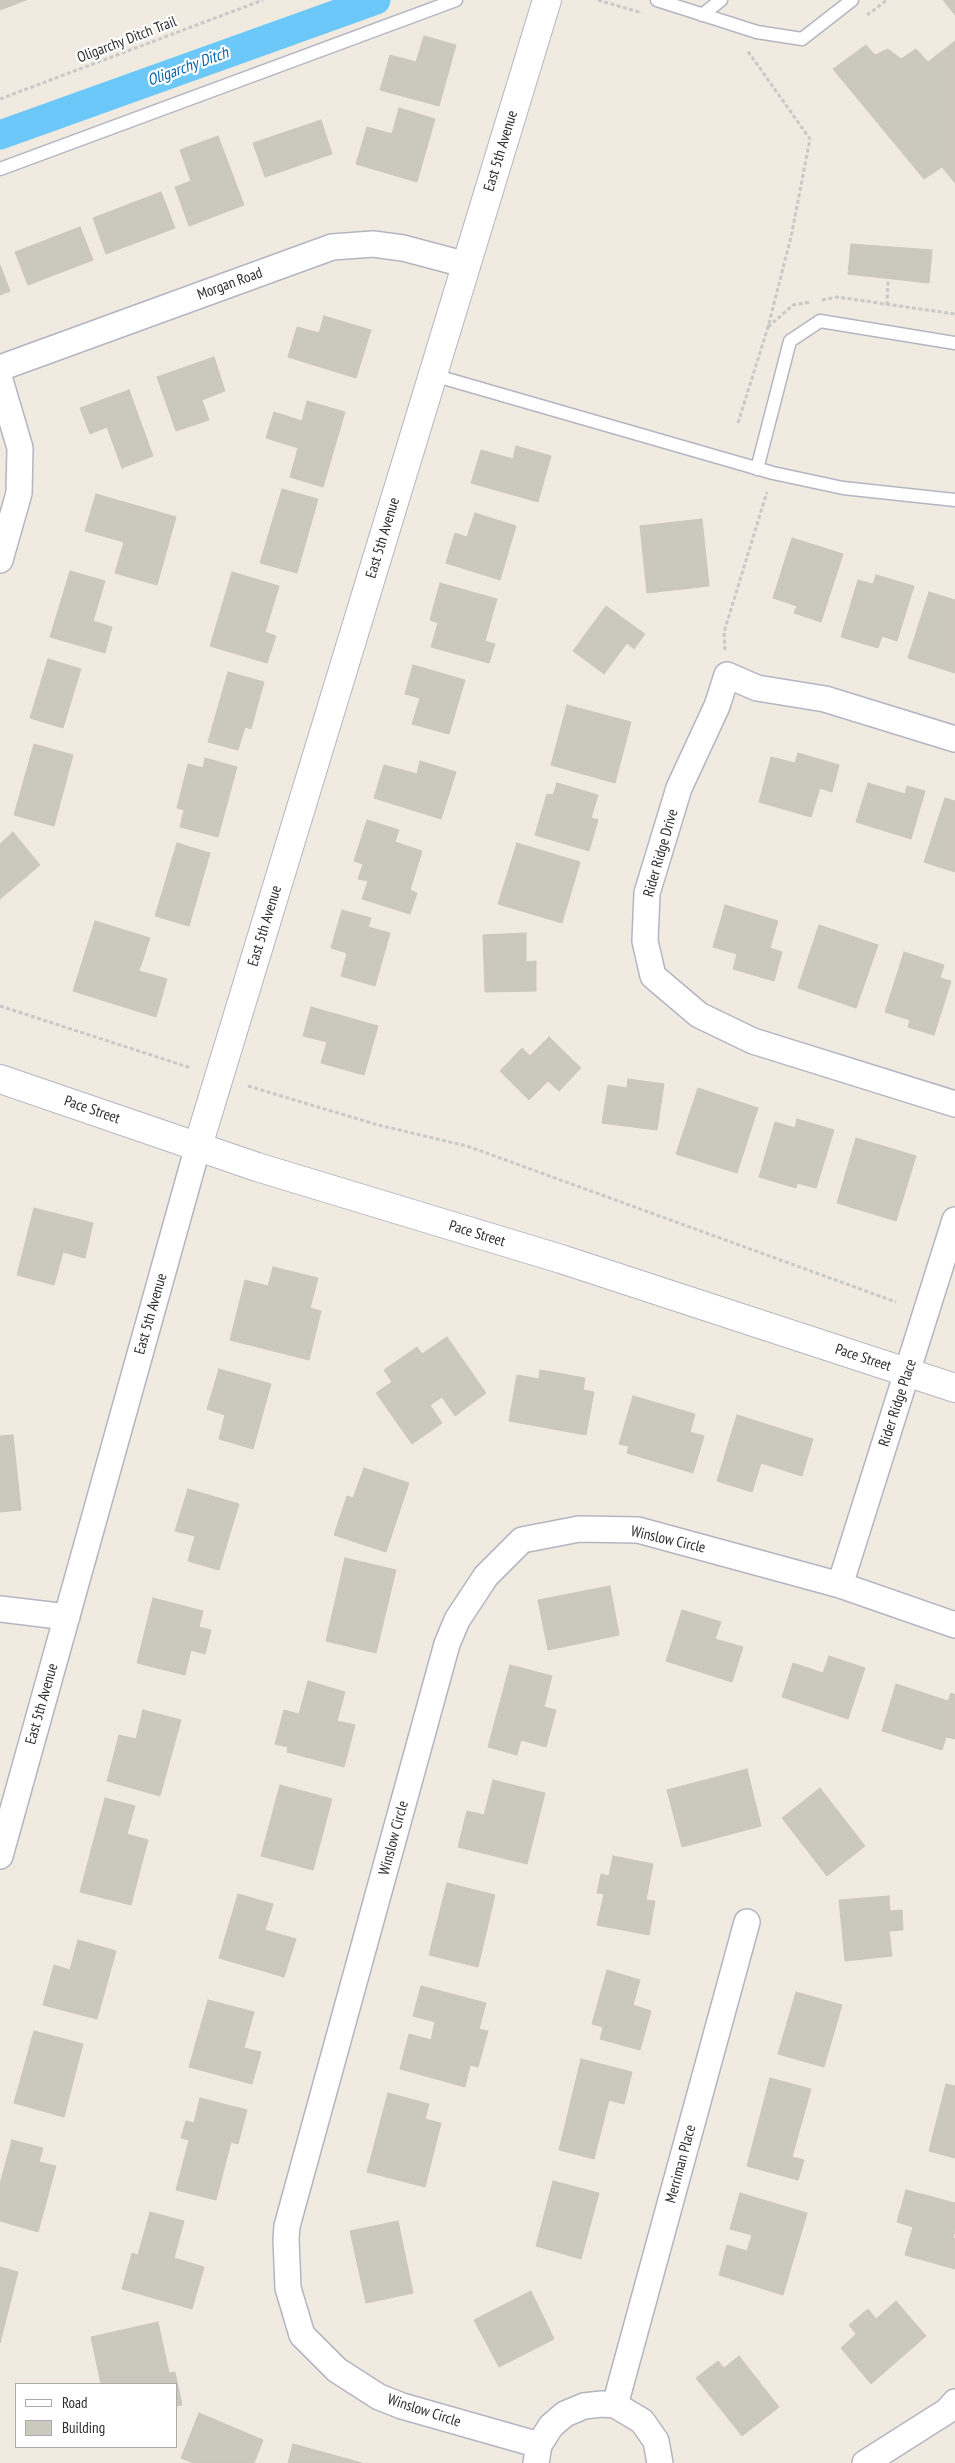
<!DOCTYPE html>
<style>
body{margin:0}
#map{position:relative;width:955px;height:2463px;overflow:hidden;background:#f0eae0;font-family:"PT Sans Narrow",sans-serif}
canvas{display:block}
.legend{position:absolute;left:15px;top:2383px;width:162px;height:65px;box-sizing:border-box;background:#fff;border:1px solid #ababab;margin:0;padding:6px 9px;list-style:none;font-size:15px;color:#2e2e2e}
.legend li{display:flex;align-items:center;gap:10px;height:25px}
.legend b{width:25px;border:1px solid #ababab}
</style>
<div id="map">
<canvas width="955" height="2463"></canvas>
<ul class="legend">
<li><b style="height:6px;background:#fff"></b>Road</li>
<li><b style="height:14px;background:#cbc8be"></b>Building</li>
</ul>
</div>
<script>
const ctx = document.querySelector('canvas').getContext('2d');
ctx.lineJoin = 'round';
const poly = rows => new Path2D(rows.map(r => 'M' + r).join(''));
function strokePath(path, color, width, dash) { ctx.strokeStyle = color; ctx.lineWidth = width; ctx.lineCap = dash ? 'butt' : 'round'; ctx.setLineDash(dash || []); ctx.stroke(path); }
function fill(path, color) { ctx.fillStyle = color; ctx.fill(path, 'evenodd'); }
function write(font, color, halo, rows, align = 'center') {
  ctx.font = font + ' "PT Sans Narrow",sans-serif'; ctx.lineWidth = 4.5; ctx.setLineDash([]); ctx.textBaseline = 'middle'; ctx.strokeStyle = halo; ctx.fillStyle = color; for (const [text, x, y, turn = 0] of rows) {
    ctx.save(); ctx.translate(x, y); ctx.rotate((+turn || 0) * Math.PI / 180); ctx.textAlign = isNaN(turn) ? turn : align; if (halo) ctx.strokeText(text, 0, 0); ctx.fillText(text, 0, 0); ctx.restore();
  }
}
const canal = poly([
 [0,135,376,0]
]);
const building = poly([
 [0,0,26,0,0,10,0,0],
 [943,0,955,0,955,15,943,0],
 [424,36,456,45,439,106,380,90,390,55,416,62,424,36],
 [955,41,955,183,942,167,924,179,833,69,866,45,875,55,888,49,901,59,916,49,928,62,955,41],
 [399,108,435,119,417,182,356,164,367,127,392,134,399,108],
 [321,120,332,154,265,177,253,143,321,120],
 [218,136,244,205,189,226,175,187,191,181,180,150,218,136],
 [161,192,175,228,106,254,93,218,161,192],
 [80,227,93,260,28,285,15,252,80,227],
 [851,244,932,250,929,283,848,274,851,244],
 [0,265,10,291,0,295,0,265],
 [324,316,371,330,356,378,288,357,297,327,319,333,324,316],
 [214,357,225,391,202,400,209,420,176,431,157,377,214,357],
 [129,390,153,456,122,468,107,427,90,434,80,408,129,390],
 [307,401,345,412,323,487,290,477,298,448,266,438,274,412,302,421,307,401],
 [516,446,551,456,538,502,471,483,481,450,513,459,516,446],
 [282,489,318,499,297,573,260,563,282,489],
 [96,494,176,517,157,585,115,573,124,542,85,531,96,494],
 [475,513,516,526,500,580,446,563,455,533,467,537,475,513],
 [702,519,709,586,647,593,640,526,702,519],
 [792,538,843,554,821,622,794,613,797,606,773,598,792,538],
 [70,571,105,581,93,621,112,627,105,653,50,637,70,571],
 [232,572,279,586,265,632,276,636,267,663,210,646,232,572],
 [876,575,914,586,897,641,882,636,878,648,841,637,858,580,873,584,876,575],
 [440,583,497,599,485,641,495,644,489,663,431,647,438,623,430,620,440,583],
 [929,592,955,600,955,673,908,658,929,592],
 [606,606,645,634,634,649,627,643,604,674,573,651,606,606],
 [48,659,81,669,63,728,30,718,48,659],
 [413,665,465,680,449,734,412,724,420,698,405,694,413,665],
 [228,672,264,682,251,729,245,727,238,750,208,742,228,672],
 [567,705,631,722,615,783,551,765,567,705],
 [34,744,73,755,54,826,14,815,34,744],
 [798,753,839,765,832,792,820,788,811,817,759,802,771,757,795,763,798,753],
 [205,758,237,767,218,837,180,827,184,810,177,808,188,764,203,768,205,758],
 [420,761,456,772,441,819,374,798,384,765,417,774,420,761],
 [557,783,598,795,591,818,598,820,589,851,535,835,547,794,553,795,557,783],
 [868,783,905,794,907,786,925,791,911,839,856,822,868,783],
 [945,798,955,801,955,872,924,862,945,798],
 [367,820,399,830,395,842,422,851,410,890,417,893,410,914,362,899,368,881,358,879,363,864,354,861,367,820],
 [13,832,40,865,0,899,0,844,13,832],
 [177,843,210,853,189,926,155,916,177,843],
 [517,843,580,862,562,923,498,904,517,843],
 [725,905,778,921,770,948,782,952,774,981,733,969,737,954,713,947,725,905],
 [342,910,371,918,368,927,390,933,375,986,341,976,347,953,331,948,342,910],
 [95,921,150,938,139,971,167,979,156,1017,73,991,95,921],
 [819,925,878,945,856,1008,798,988,819,925],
 [526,933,526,962,536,961,536,991,485,992,483,935,526,933],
 [904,952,944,965,940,978,951,981,934,1035,908,1027,910,1020,885,1012,904,952],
 [311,1007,378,1026,364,1075,321,1063,327,1042,303,1036,311,1007],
 [549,1037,581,1068,559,1091,548,1081,529,1100,500,1071,522,1048,530,1056,549,1037],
 [628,1079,664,1084,657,1130,602,1123,608,1085,627,1088,628,1079],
 [698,1088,758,1108,737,1173,676,1154,698,1088],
 [797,1119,834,1130,816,1188,797,1183,796,1188,759,1177,775,1122,795,1128,797,1119],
 [856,1138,916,1156,896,1221,837,1203,856,1138],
 [34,1208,93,1223,85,1258,63,1252,54,1285,17,1275,34,1208],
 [273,1267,318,1278,310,1308,321,1311,309,1360,230,1340,245,1280,268,1286,273,1267],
 [447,1337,486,1393,455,1416,442,1397,430,1405,442,1423,412,1444,376,1393,392,1382,384,1370,417,1347,422,1354,447,1337],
 [219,1369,271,1384,253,1449,219,1439,225,1415,207,1409,219,1369],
 [540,1370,585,1378,583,1390,594,1392,586,1435,509,1421,517,1375,539,1379,540,1370],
 [633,1396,695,1414,690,1432,704,1436,693,1473,627,1453,629,1446,619,1444,633,1396],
 [737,1415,813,1439,802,1476,761,1463,752,1492,717,1481,737,1415],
 [13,1435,21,1510,0,1512,0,1436,13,1435],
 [364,1468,409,1483,386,1552,334,1535,347,1496,353,1498,364,1468],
 [188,1489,239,1504,219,1570,188,1561,195,1536,175,1531,188,1489],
 [345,1558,396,1570,376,1653,326,1641,345,1558],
 [610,1586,619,1635,548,1650,538,1600,610,1586],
 [153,1598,203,1611,199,1627,211,1630,205,1654,191,1650,185,1675,137,1663,153,1598],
 [682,1610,721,1622,715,1639,743,1647,732,1682,666,1661,682,1610],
 [829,1656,865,1668,848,1719,782,1697,793,1663,823,1673,829,1656],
 [510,1665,552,1676,544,1707,556,1710,546,1747,521,1740,517,1755,488,1747,510,1665],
 [308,1681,345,1692,337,1721,355,1725,344,1767,287,1752,288,1747,275,1744,284,1710,299,1714,308,1681],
 [896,1684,948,1701,951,1693,955,1695,955,1739,946,1737,942,1750,882,1731,896,1684],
 [143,1710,181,1720,160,1796,107,1781,119,1735,136,1739,143,1710],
 [747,1769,761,1826,682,1847,667,1790,747,1769],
 [493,1780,545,1793,527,1864,458,1847,467,1811,484,1815,493,1780],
 [280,1785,332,1799,313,1870,261,1856,280,1785],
 [820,1788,865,1846,827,1876,782,1818,820,1788],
 [105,1798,135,1806,127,1834,148,1840,131,1905,80,1892,105,1798],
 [613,1856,653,1864,646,1900,655,1901,649,1935,597,1925,604,1894,597,1893,601,1874,609,1876,613,1856],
 [447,1883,495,1895,478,1967,429,1955,447,1883],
 [238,1894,273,1904,265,1930,296,1939,284,1977,219,1958,238,1894],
 [889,1896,890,1911,902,1910,903,1930,889,1931,892,1956,845,1961,839,1900,889,1896],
 [78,1940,116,1951,97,2019,43,2005,54,1965,70,1970,78,1940],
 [607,1970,640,1980,633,2005,651,2011,640,2050,600,2039,603,2027,592,2024,607,1970],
 [421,1986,486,2003,479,2029,488,2031,478,2067,470,2065,465,2087,400,2069,409,2034,431,2040,435,2022,413,2016,421,1986],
 [796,1992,842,2005,824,2067,778,2054,796,1992],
 [208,2000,254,2012,244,2048,261,2052,252,2084,189,2067,208,2000],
 [34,2031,83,2044,64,2117,14,2103,34,2031],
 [581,2059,632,2072,624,2104,609,2100,594,2159,559,2150,581,2059],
 [770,2078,811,2089,792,2157,804,2160,798,2180,747,2166,770,2078],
 [946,2084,955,2086,955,2158,929,2151,946,2084],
 [388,2093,429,2104,425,2119,441,2123,425,2187,367,2172,388,2093],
 [200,2098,247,2110,238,2144,231,2142,216,2200,176,2190,189,2140,181,2138,186,2121,194,2123,200,2098],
 [12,2140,43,2148,39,2162,56,2166,38,2232,0,2221,0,2184,12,2140],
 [553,2181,599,2193,581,2259,536,2246,553,2181],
 [906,2190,955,2203,955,2230,953,2238,955,2239,955,2269,905,2255,913,2227,897,2222,906,2190],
 [740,2193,807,2213,783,2295,719,2275,727,2245,747,2251,752,2235,730,2229,740,2193],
 [150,2212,184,2221,174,2258,204,2267,192,2309,122,2289,132,2253,138,2255,150,2212],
 [398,2221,413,2293,366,2303,350,2231,398,2221],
 [0,2267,18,2272,0,2343,0,2267],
 [531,2291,554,2339,499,2367,474,2320,531,2291],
 [896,2301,926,2336,871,2384,841,2348,856,2334,849,2325,868,2309,876,2319,896,2301],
 [158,2322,169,2373,175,2372,182,2405,176,2406,176,2384,101,2384,91,2337,158,2322],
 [739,2356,779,2407,742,2436,696,2378,718,2361,724,2368,739,2356],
 [199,2413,263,2440,254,2463,193,2463,181,2458,199,2413],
 [293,2444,362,2463,288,2463,293,2444]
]);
const path = poly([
 [598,0,642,13],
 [867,15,887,0],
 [0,99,263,0],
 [822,300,837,297,955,314],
 [887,305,888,280],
 [768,327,793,305,811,302],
 [738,423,768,327,791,237,810,139,747,50],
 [725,650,724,632,767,492],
 [0,1006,191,1068],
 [248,1086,378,1125,467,1146,896,1302]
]);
const lane = poly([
 [657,0,757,32,802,39,852,0],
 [702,15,721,0],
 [0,169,456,0],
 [433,375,773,473,843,488,955,500],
 [757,469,790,341,820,321,955,343]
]);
const street = poly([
 [0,368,332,247,373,244,403,248,467,265],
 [0,380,20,448,19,493,0,560],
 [955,739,825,699,757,688,727,675,717,706,679,788,647,893,645,941,653,976,699,1015,753,1041,955,1104],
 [840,1585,955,1220],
 [0,1609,67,1617],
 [0,1856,198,1146],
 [615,2405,747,1922],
 [539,2445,402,2406,379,2397,337,2370,302,2335,288,2288,286,2239,287,2226,447,1644,457,1620,486,1576,522,1540,579,1529,638,1530,840,1585,955,1625],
 [536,2463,539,2445,551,2426,565,2414,584,2406,602,2404,615,2405,642,2421,656,2441,660,2463],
 [865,2463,947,2411,955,2402]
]);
const secondary = poly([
 [0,1079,257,1167,561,1259,955,1388],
 [198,1146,547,0]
]);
const streetNames = [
 ["Oligarchy Ditch Trail",127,40,-21],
 ["East 5th Avenue",501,151,-73],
 ["Morgan Road",230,284,-20],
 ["East 5th Avenue",383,538,-73],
 ["Rider Ridge Drive",661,853,-74],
 ["East 5th Avenue",265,926,-73],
 ["Pace Street",92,1110,19],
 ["Pace Street",477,1234,17],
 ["East 5th Avenue",151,1314,-74],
 ["Pace Street",863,1358,18],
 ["Rider Ridge Place",898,1403,-72],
 ["Winslow Circle",668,1540,13],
 ["East 5th Avenue",42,1704,-74],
 ["Winslow Circle",394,1838,-75],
 ["Merriman Place",681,2164,-75],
 ["Winslow Circle",424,2411,18]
];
const waterNames = [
 ["Oligarchy Ditch",188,67,-20]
];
strokePath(canal, '#6cc8f9', 29);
fill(building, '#cbc8be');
strokePath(building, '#ccc7b9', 1);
strokePath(lane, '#b4b5c2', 15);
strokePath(street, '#b4b5c2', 28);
strokePath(secondary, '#b4b5c2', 30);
strokePath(path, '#c9c9c9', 3, [4, 2.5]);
strokePath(lane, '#fff', 12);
strokePath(street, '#fff', 25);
strokePath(secondary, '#fff', 28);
write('15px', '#2e2e2e', '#fff', streetNames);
write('italic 16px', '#0264ad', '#fff', waterNames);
</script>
